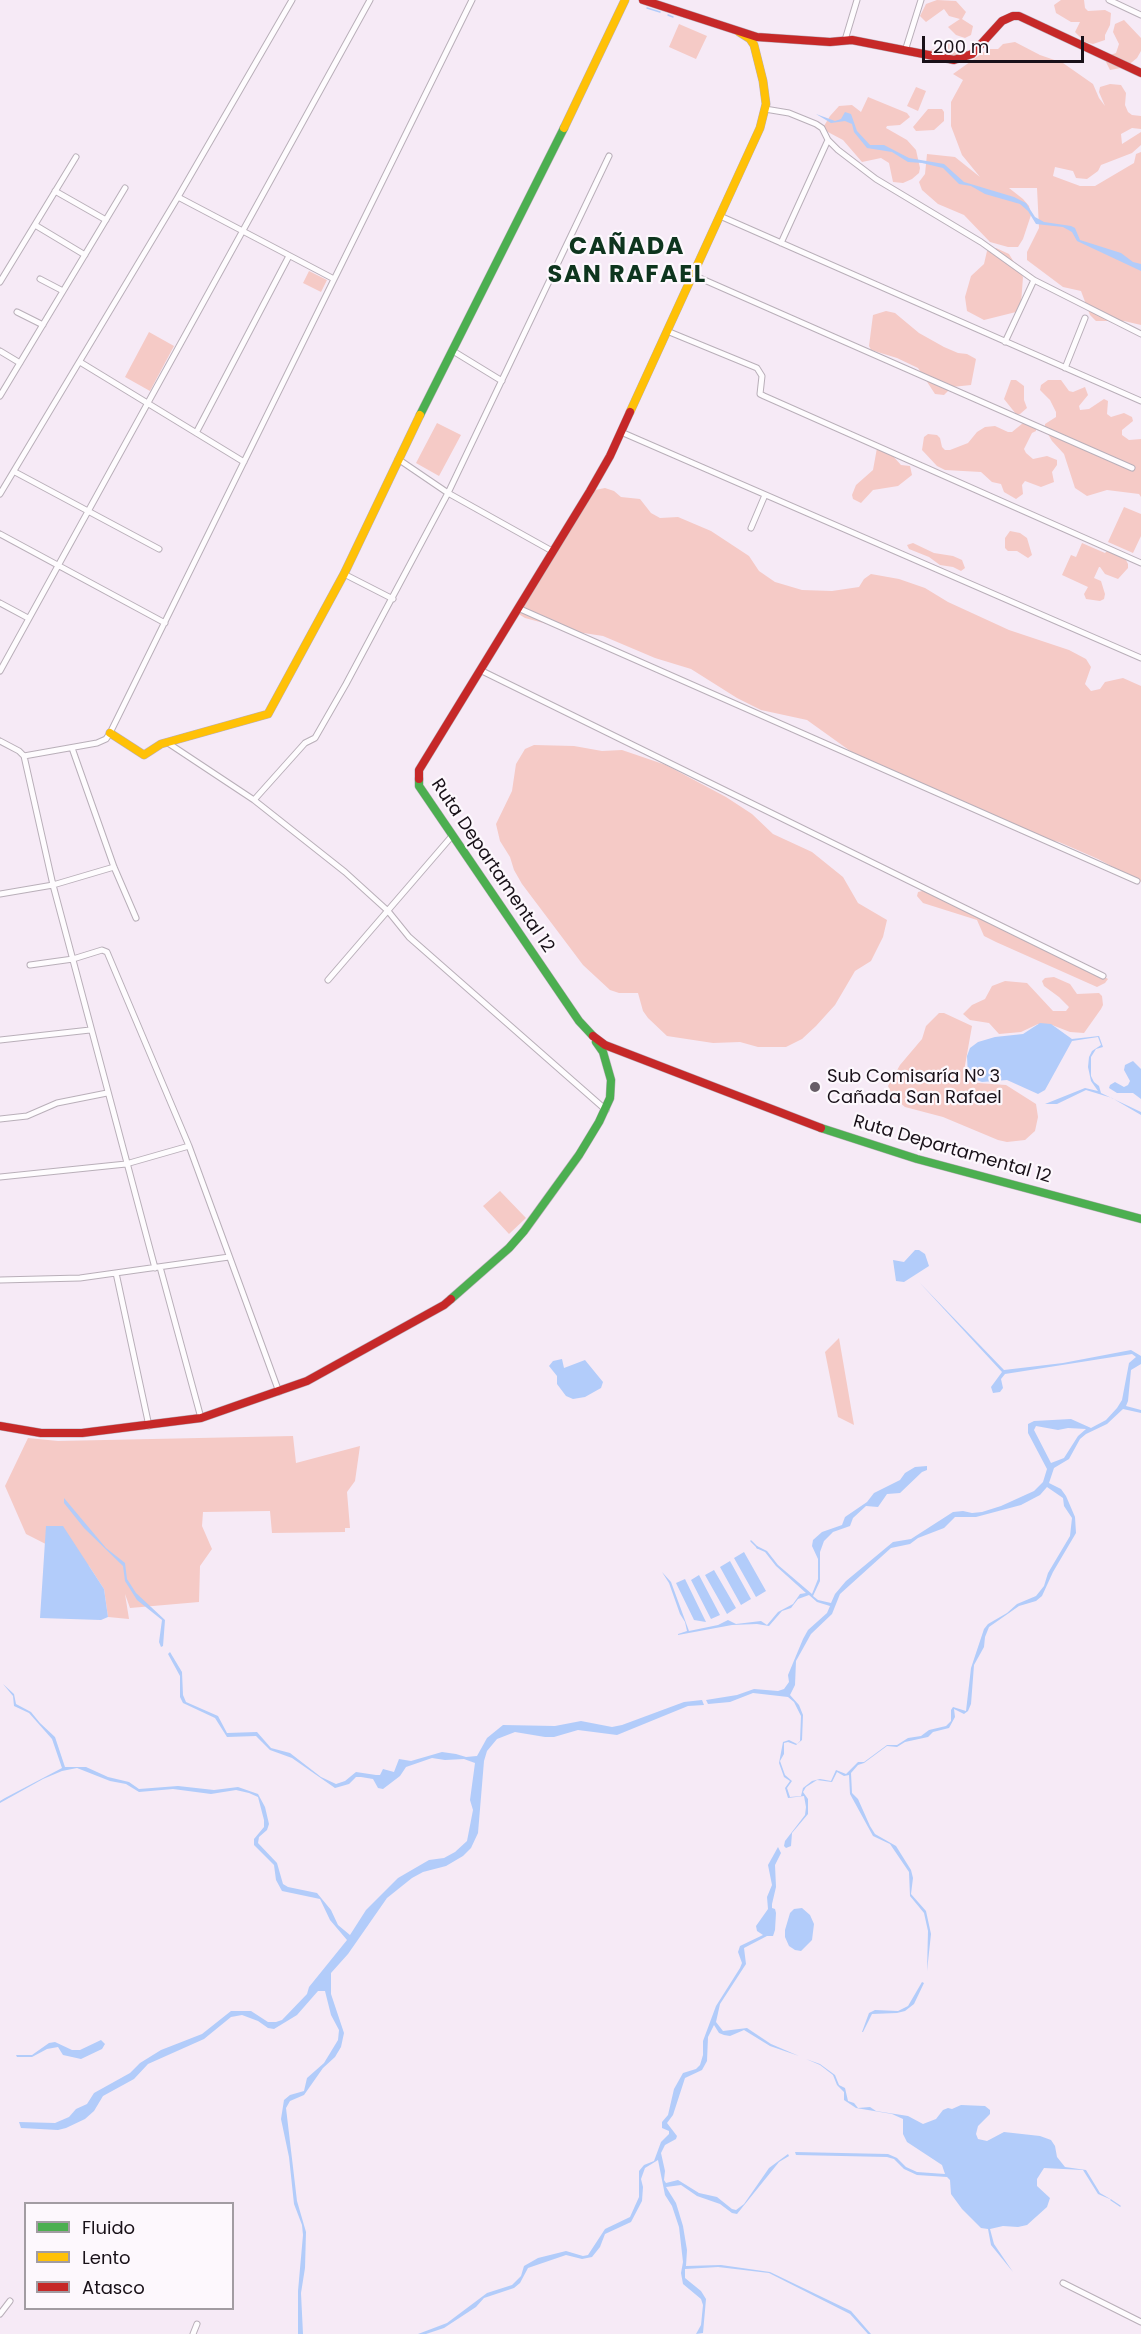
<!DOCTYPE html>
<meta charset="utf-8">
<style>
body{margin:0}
#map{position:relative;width:1141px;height:2334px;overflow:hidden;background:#f6eaf6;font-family:Poppins,sans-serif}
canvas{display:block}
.legend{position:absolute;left:24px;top:2202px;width:210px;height:108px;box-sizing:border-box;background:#fdf8fd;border:2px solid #a29ca2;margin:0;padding:8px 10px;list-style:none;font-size:18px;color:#191119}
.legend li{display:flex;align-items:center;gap:12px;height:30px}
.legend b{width:30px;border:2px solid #a29ca2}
.scale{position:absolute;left:922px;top:36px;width:162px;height:27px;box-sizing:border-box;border:3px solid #191119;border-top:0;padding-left:8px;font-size:18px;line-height:21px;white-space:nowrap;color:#191119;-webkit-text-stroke:4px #fdf8fd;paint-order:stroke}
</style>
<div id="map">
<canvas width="1141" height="2334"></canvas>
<ul class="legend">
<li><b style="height:8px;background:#4caf50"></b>Fluido</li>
<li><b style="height:8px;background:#ffc107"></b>Lento</li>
<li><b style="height:8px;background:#c62828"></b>Atasco</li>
</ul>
<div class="scale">200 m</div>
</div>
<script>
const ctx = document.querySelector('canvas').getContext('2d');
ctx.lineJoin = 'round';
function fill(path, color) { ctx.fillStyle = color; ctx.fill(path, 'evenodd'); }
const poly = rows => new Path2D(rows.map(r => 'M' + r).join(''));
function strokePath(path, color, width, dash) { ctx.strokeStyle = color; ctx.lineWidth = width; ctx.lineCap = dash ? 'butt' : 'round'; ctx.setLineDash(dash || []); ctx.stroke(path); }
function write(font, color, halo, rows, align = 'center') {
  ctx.font = font + ' Poppins,sans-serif'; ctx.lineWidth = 4.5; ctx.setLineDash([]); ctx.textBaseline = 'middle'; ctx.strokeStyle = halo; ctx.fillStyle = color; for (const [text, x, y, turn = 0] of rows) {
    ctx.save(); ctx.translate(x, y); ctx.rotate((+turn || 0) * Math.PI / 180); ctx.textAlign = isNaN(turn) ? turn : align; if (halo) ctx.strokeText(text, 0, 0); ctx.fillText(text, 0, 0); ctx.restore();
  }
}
const green = poly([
 [937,0,956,1,966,12,962,19,973,26,971,35,965,38,956,35,948,27,960,19,949,16,944,9,926,22,920,16,926,4],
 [1061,0,1084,0,1085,8,1088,11,1105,10,1111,13,1110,25,1105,35,1105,40,1093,44,1085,42,1075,32,1080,22,1071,22,1056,13,1054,5],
 [1124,20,1141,38,1141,51,1137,58,1126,67,1110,70,1106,62,1107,56,1116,53,1119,44,1113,32,1115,24],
 [679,24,707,36,696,59,669,47],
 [951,42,966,58,926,52],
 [1015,42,1040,55,1063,63,1093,84,1099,98,1105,106,1099,92,1100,87,1110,84,1121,85,1126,93,1125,105,1128,112,1132,115,1141,116,1141,129,1132,128,1121,134,1122,144,1141,132,1141,145,1132,153,1101,165,1098,171,1087,179,1076,178,1073,171,1055,167,1053,176,1080,186,1095,186,1134,163,1136,154,1141,152,1141,325,1124,321,1096,321,1090,315,1081,291,1063,287,1027,260,1027,252,1039,228,1037,188,1009,188,1023,199,1029,206,1031,215,1023,239,1018,247,1008,247,990,242,964,215,938,204,922,190,919,182,925,174,927,154,955,157,980,177,962,155,951,126,951,102,963,80,953,74,988,49,998,49,1003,44],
 [916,87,926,91,918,111,907,106],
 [868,97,907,113,910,117,900,125,887,126,886,128,907,140,916,150,920,168,919,173,912,179,903,183,893,182,889,163,881,158,862,162,843,140,826,131,824,126,830,116,839,106,852,105,861,112],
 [928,109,942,109,944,112,944,121,934,130,916,131,913,127],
 [996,248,1009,254,1023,277,1021,304,1016,312,984,320,967,311,965,297,971,276,984,264,987,251],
 [309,271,327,280,321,292,303,283],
 [886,311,895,313,919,333,944,347,958,353,967,354,976,359,971,385,952,387,944,395,935,394,918,368,897,358,871,350,869,346,873,315],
 [149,332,174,346,150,391,125,377],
 [1011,380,1016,380,1024,386,1024,400,1027,408,1020,414,1016,414,1004,399],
 [1048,380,1061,380,1069,391,1073,392,1085,387,1088,395,1079,406,1080,410,1089,409,1104,399,1108,401,1107,414,1111,417,1124,413,1132,417,1133,421,1122,430,1122,435,1129,440,1141,439,1141,497,1139,494,1107,490,1087,496,1075,488,1064,454,1052,441,1045,429,1045,424,1056,417,1056,412,1050,400,1040,390,1041,385],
 [437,423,461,435,439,476,416,463],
 [1023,423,1032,423,1036,426,1036,431,1032,433,1024,449,1026,453,1033,459,1047,456,1057,460,1057,465,1052,472,1054,482,1041,487,1025,481,1022,485,1023,494,1016,499,1004,492,1001,484,992,482,981,472,945,470,937,466,922,450,924,437,928,434,937,435,940,438,942,447,945,450,950,450,968,443,977,432,985,427,995,426,1008,432,1012,432],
 [877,448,892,455,901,465,910,466,912,475,898,486,873,490,861,503,853,499,852,495,856,485,873,470],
 [605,488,614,491,621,497,640,499,651,513,660,518,678,517,711,531,749,556,759,571,775,582,802,590,832,591,859,587,864,579,871,574,899,579,925,588,948,602,1009,630,1069,650,1086,659,1091,667,1085,684,1091,691,1100,689,1105,682,1123,678,1141,686,1141,882,1098,859,1059,842,1041,839,860,758,807,720,761,710,737,698,691,669,655,658,603,636,577,632,525,618,517,613,595,490],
 [1124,507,1141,514,1141,536,1133,553,1108,542],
 [1010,531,1020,533,1027,538,1032,555,1028,558,1017,551,1008,551,1005,548,1005,538],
 [913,543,934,553,953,556,962,560,965,568,961,571,953,567,940,565,929,557,909,549,907,545],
 [1082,543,1105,553,1107,551,1124,556,1128,564,1128,568,1118,579,1105,574,1100,567,1099,567,1094,578,1101,581,1105,594,1104,599,1100,601,1086,599,1084,594,1088,587,1062,575,1071,555,1076,557],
 [534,745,574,746,602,751,622,750,666,765,726,797,752,814,773,834,812,852,843,877,858,903,887,920,883,937,871,961,855,971,835,1005,816,1026,802,1039,786,1047,758,1047,740,1042,713,1043,667,1036,648,1018,643,1011,638,993,619,993,610,990,583,965,522,884,514,870,510,857,500,841,496,824,512,791,516,764,525,749],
 [926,890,1083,963,1108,979,1105,983,1097,987,996,942,984,936,977,920,923,903,917,896,918,892],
 [1054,977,1070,984,1077,994,1099,993,1102,996,1103,1005,1101,1009,1084,1033,1070,1032,1052,1025,1038,1024,1021,1032,999,1034,989,1023,970,1020,963,1014,972,1005,985,999,992,986,1005,981,1027,983,1053,1011,1066,1011,1069,1007,1059,997,1044,986,1042,981,1045,978],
 [939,1013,944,1013,972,1026,964,1071,970,1080,978,1083,1006,1085,1036,1104,1038,1117,1035,1131,1025,1140,1007,1142,998,1140,943,1117,905,1107,894,1098,888,1086,900,1065,922,1039,926,1026],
 [500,1191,526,1218,509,1234,483,1206],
 [839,1338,854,1425,838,1417,825,1352],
 [293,1436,296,1463,360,1446,355,1481,347,1492,350,1528,345,1528,345,1532,272,1533,270,1511,203,1512,202,1526,212,1549,200,1566,199,1602,130,1608,125,1594,129,1619,108,1617,104,1589,89,1566,26,1534,5,1486,28,1438,58,1441]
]);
const water = poly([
 [845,112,851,114,857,131,870,145,884,145,909,158,944,164,964,182,1014,197,1026,203,1035,217,1044,222,1071,226,1075,228,1080,240,1121,253,1133,262,1141,264,1141,271,1077,241,1072,232,1063,227,1036,224,1028,211,1020,204,985,194,971,186,959,184,943,168,922,163,908,162,892,152,867,148,854,132,852,124,845,121,831,123,816,114,835,121,841,119],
 [1040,1023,1051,1024,1072,1039,1099,1036,1103,1047,1096,1049,1091,1057,1091,1076,1094,1082,1099,1086,1101,1093,1141,1112,1141,1115,1112,1098,1086,1090,1057,1104,1045,1104,1085,1088,1098,1091,1091,1081,1088,1067,1089,1057,1092,1051,1101,1045,1098,1037,1072,1041,1045,1090,1038,1094,1007,1080,982,1082,968,1077,967,1056,970,1048,978,1042,995,1037,1023,1034],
 [1133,1061,1141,1069,1141,1099,1133,1093,1117,1093,1109,1088,1110,1085,1115,1082,1124,1087,1128,1085,1130,1081,1124,1070,1125,1065],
 [915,1250,919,1250,925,1254,929,1266,904,1282,896,1281,893,1260,904,1262],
 [919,1282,1004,1370,1063,1363,1131,1350,1141,1356,1141,1364,1131,1370,1128,1401,1126,1406,1141,1410,1141,1413,1123,1409,1107,1424,1086,1434,1080,1439,1069,1459,1054,1468,1049,1483,1061,1489,1066,1496,1075,1517,1076,1533,1053,1572,1042,1596,1036,1601,1019,1606,989,1627,985,1637,984,1647,974,1665,971,1704,968,1711,964,1714,954,1709,955,1717,949,1728,933,1732,928,1737,905,1742,897,1747,887,1746,864,1763,858,1765,851,1773,852,1793,858,1799,870,1826,875,1834,896,1846,911,1870,913,1878,911,1894,926,1911,931,1934,927,1971,928,1931,924,1913,910,1896,909,1872,890,1844,873,1836,850,1794,849,1775,844,1776,837,1772,832,1782,817,1780,806,1787,803,1792,808,1799,808,1814,792,1833,791,1846,786,1848,784,1846,785,1841,805,1815,806,1807,804,1796,788,1798,785,1788,790,1781,784,1777,779,1763,783,1742,789,1740,797,1744,800,1741,801,1716,794,1702,788,1697,753,1693,730,1702,708,1704,706,1700,737,1695,754,1689,778,1691,784,1689,789,1682,788,1675,803,1639,808,1630,827,1613,830,1606,817,1602,809,1595,798,1599,791,1608,782,1611,769,1626,757,1624,732,1625,678,1635,678,1634,687,1631,685,1622,680,1614,669,1583,662,1572,671,1582,689,1631,718,1625,728,1620,736,1624,761,1621,767,1625,778,1612,793,1604,800,1594,806,1593,776,1566,765,1552,756,1548,757,1546,767,1551,778,1565,812,1594,818,1579,818,1559,812,1546,813,1540,822,1532,842,1525,845,1517,867,1502,874,1493,900,1480,905,1473,915,1467,927,1466,927,1470,922,1472,900,1493,887,1494,878,1507,866,1506,853,1518,850,1526,833,1532,824,1541,820,1552,820,1581,813,1596,818,1600,831,1603,835,1594,846,1581,893,1542,911,1539,953,1512,963,1511,972,1513,982,1512,1001,1506,1034,1491,1043,1482,1047,1469,1028,1433,1028,1424,1034,1421,1071,1419,1091,1428,1106,1420,1117,1408,1122,1400,1129,1363,1136,1357,1132,1354,1005,1374,1001,1379,1003,1388,1000,1392,993,1393,991,1387,1002,1372],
 [1036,1426,1058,1430,1068,1428,1086,1429,1078,1436,1064,1458,1051,1463,1034,1430],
 [1047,1487,1063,1498,1064,1506,1072,1518,1070,1536,1048,1573,1044,1586,1036,1596,1017,1604,1007,1613,988,1624,984,1629,971,1668,966,1711,953,1707,951,1710,951,1721,946,1726,929,1730,921,1736,908,1738,897,1745,887,1745,864,1762,858,1762,846,1774,836,1770,831,1781,820,1779,812,1781,803,1788,801,1796,790,1797,787,1788,792,1781,785,1775,780,1761,784,1754,784,1743,788,1742,796,1745,802,1740,803,1715,799,1705,790,1695,795,1685,796,1661,811,1634,832,1614,840,1594,891,1548,910,1544,918,1538,944,1528,955,1517,976,1517,1021,1505,1040,1495],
 [562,1359,564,1368,585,1360,603,1382,601,1388,585,1397,573,1399,566,1396,557,1384,557,1376,549,1366,553,1361],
 [64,1498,106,1548,125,1563,127,1579,136,1593,165,1620,163,1646,161,1647,159,1642,162,1620,137,1600,125,1581,123,1566,84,1528,64,1503],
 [46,1526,63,1526,104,1589,108,1617,101,1620,40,1618],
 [744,1552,766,1591,756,1597,734,1558],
 [730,1561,751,1599,741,1605,720,1567],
 [714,1570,736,1608,727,1614,705,1575],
 [699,1575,720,1615,711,1619,691,1580],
 [685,1579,706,1622,694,1620,676,1583],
 [170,1652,182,1672,183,1695,186,1702,218,1716,227,1733,257,1732,271,1748,290,1753,321,1777,336,1784,345,1781,356,1772,376,1775,380,1775,383,1769,394,1772,399,1759,411,1761,442,1752,456,1754,466,1757,477,1756,487,1738,503,1725,555,1726,581,1721,612,1727,622,1725,684,1702,702,1700,704,1705,688,1706,617,1735,578,1730,554,1737,545,1737,515,1732,497,1739,487,1751,484,1761,478,1833,471,1848,463,1856,446,1866,423,1872,412,1878,387,1898,348,1954,331,1973,331,1994,344,2033,341,2047,335,2057,323,2068,304,2095,290,2101,286,2108,297,2201,306,2232,305,2268,301,2293,303,2334,298,2334,298,2291,303,2235,302,2225,294,2204,289,2157,281,2119,284,2100,290,2095,304,2091,307,2078,324,2063,338,2040,339,2030,331,2015,325,1991,318,1991,297,2015,274,2029,268,2028,258,2021,242,2015,231,2017,204,2039,148,2064,134,2079,103,2096,94,2111,85,2119,66,2128,58,2130,21,2128,19,2122,55,2123,69,2117,76,2109,87,2104,94,2093,130,2073,140,2063,161,2050,202,2034,231,2011,251,2011,268,2022,276,2022,282,2020,307,1994,309,1987,347,1940,330,1920,320,1899,282,1891,276,1880,274,1865,254,1845,254,1839,264,1827,264,1820,258,1797,249,1793,236,1790,211,1794,173,1789,139,1792,126,1784,110,1781,77,1768,62,1771,43,1779,0,1803,0,1801,5,1798,62,1768,52,1739,29,1713,14,1706,13,1696,3,1684,14,1694,16,1704,31,1712,40,1723,55,1737,65,1767,86,1767,108,1777,129,1782,139,1789,178,1786,214,1790,238,1787,258,1794,265,1807,269,1824,267,1830,259,1837,258,1843,277,1863,283,1884,288,1887,317,1893,331,1910,338,1925,350,1935,366,1910,398,1878,429,1860,444,1858,455,1852,467,1841,473,1810,470,1800,475,1763,464,1759,445,1760,432,1758,406,1767,400,1776,383,1789,378,1788,373,1779,361,1777,356,1777,349,1784,335,1788,292,1758,270,1750,256,1736,227,1737,215,1718,183,1703,180,1697,180,1676,168,1654],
 [778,1847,781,1853,775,1865,776,1887,772,1904,772,1908,775,1909,776,1913,775,1930,773,1936,767,1936,744,1948,746,1964,720,2004,716,2022,723,2031,747,2028,771,2044,799,2056,770,2046,744,2030,730,2036,724,2035,719,2033,714,2025,708,2037,707,2061,702,2070,685,2078,673,2115,667,2123,677,2136,676,2139,665,2145,661,2153,665,2171,664,2180,666,2183,678,2180,699,2193,717,2197,732,2209,736,2210,744,2204,769,2168,788,2154,789,2156,779,2162,737,2214,732,2213,720,2204,697,2196,681,2185,666,2187,676,2203,683,2226,687,2250,686,2266,721,2265,770,2272,851,2311,871,2334,868,2334,850,2314,769,2273,718,2267,685,2269,685,2278,701,2291,706,2299,703,2333,696,2334,701,2325,703,2305,701,2299,683,2284,681,2273,683,2262,679,2227,672,2206,665,2195,658,2160,645,2168,641,2179,643,2187,642,2201,631,2222,605,2234,600,2247,592,2257,582,2259,566,2255,528,2268,520,2283,514,2288,484,2298,476,2307,444,2328,426,2334,418,2334,447,2323,487,2293,512,2285,521,2276,524,2266,538,2258,566,2251,583,2256,588,2255,605,2229,630,2217,639,2197,639,2171,644,2165,654,2161,661,2142,669,2134,669,2131,662,2128,662,2122,668,2115,674,2089,683,2073,696,2069,700,2065,703,2055,703,2041,716,2006,740,1968,742,1963,738,1952,740,1946,763,1935,757,1931,756,1926,768,1909,767,1897,772,1885,768,1865],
 [802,1908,810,1915,814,1924,812,1940,801,1951,795,1950,789,1946,785,1937,785,1930,790,1913,794,1909],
 [922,1982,924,1983,914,2004,905,2011,897,2013,872,2014,863,2032,862,2032,869,2013,875,2010,898,2011,908,2006],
 [101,2040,105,2044,102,2049,81,2059,63,2055,58,2047,47,2049,32,2057,17,2057,16,2055,32,2055,49,2043,55,2042,72,2050,80,2050],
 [806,2059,820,2064,835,2075,839,2085,845,2088,848,2101,854,2103,858,2108,870,2107,876,2111,908,2116,923,2124,936,2119,943,2110,948,2108,952,2109,961,2105,985,2106,990,2110,990,2114,978,2126,976,2134,978,2139,987,2141,1004,2132,1040,2136,1051,2140,1055,2146,1057,2157,1065,2167,1086,2170,1100,2193,1112,2200,1098,2194,1083,2170,1044,2168,1037,2179,1037,2186,1050,2198,1047,2207,1027,2225,1018,2227,1003,2226,990,2229,994,2244,1013,2272,991,2245,988,2229,981,2228,962,2209,951,2194,950,2180,947,2177,917,2175,904,2169,894,2159,887,2157,796,2155,795,2152,888,2154,897,2158,906,2167,917,2172,945,2174,942,2165,907,2142,903,2134,903,2119,892,2114,856,2108,844,2100,844,2092,837,2085,833,2075,820,2065]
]);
const stream = poly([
 [647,8,660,12],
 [668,15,673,17],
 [751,1541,758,1548],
 [1111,2200,1120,2206]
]);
const street = poly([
 [1109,0,1141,15],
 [845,40,857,0],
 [905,51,921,0],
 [765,109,789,113,816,124,822,128,828,140,838,150,876,179,981,242,1034,280,1141,334],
 [55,191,106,220],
 [178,197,334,279],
 [720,216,1141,401],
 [35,225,85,255],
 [781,243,828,140],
 [693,275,1132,468],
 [40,279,63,291],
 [0,282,76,157],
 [17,312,43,325],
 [667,331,757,368,762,376,760,394,764,396,1141,563],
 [1005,342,1034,280],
 [0,351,20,363],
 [453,351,502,381],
 [80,362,244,462],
 [1065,368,1085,318],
 [0,396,125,188],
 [621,432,1141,658],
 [196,433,289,256],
 [398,459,448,493,552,551],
 [15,472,159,549],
 [0,494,178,197,292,0],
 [751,528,765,495],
 [0,534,165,623],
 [344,574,393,599],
 [0,603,28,618],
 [518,608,1137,881],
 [480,670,1103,976],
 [0,671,370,0],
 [0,741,19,751,24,756,53,885,155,1268],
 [168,743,254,800,345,872,388,911,409,937,606,1110],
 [72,748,114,867,136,918],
 [24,756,97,743,106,739,110,733,472,0],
 [254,800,305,743,315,738,346,684,448,493,609,156],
 [0,894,53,885,114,867],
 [30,965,73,959,102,950,107,952,189,1146,279,1392],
 [328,980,452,836],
 [0,1040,90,1030],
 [0,1119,27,1116,57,1103,107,1093],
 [0,1177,126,1164,189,1146],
 [160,1267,201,1418],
 [116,1273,149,1426],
 [0,1280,80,1278,229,1257],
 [1063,2283,1141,2322],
 [0,2314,10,2301],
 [193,2334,197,2324]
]);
const fast = poly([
 [420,415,564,128],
 [419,779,419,786,579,1021,593,1036],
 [821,1128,917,1159,1141,1219],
 [451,1299,509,1248,524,1231,579,1155,599,1122,610,1098,611,1080,603,1052,596,1042]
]);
const slow = poly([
 [564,128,625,0],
 [630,412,760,128,766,104,763,81,754,45,750,39,739,32],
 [110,733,144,755,161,744,268,714,344,574,420,415]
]);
const jam = poly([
 [643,0,757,37,830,42,852,40,954,60,972,54,1002,21,1013,16,1019,16,1141,73],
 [419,779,419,770,590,491,610,456,630,412],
 [593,1036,605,1045,821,1128],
 [0,1426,41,1433,82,1433,201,1418,307,1381,444,1305,451,1299]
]);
const markers = [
 [815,1087,6,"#665d66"]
];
const streetNames = [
 ["Ruta Departamental 12",492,866,56],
 ["Ruta Departamental 12",952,1150,16]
];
const poiNames = [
 ["Sub Comisaría Nº 3",827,1077],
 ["Cañada San Rafael",827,1098]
];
const districtNames = [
 ["CAÑADA",627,248],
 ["SAN RAFAEL",627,276]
];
fill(green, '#f5cac6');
fill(water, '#b2ccfa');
strokePath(stream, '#b2ccfa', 1.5);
strokePath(street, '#b9afb9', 7);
strokePath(fast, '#b9afb9', 9);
strokePath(slow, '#b9afb9', 9);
strokePath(jam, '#b9afb9', 9);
strokePath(street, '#fefcfe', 5);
strokePath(fast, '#4caf50', 8);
strokePath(slow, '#ffc107', 8);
strokePath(jam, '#c62828', 8);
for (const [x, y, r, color] of markers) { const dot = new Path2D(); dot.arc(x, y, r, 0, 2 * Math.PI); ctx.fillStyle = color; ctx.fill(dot); strokePath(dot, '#fdf8fd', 2); }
write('18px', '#191119', '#fdf8fd', streetNames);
write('18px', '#191119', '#fdf8fd', poiNames, 'left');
ctx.letterSpacing = '1.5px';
write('bold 24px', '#0e351e', '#fdf8fd', districtNames);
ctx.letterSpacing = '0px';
</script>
